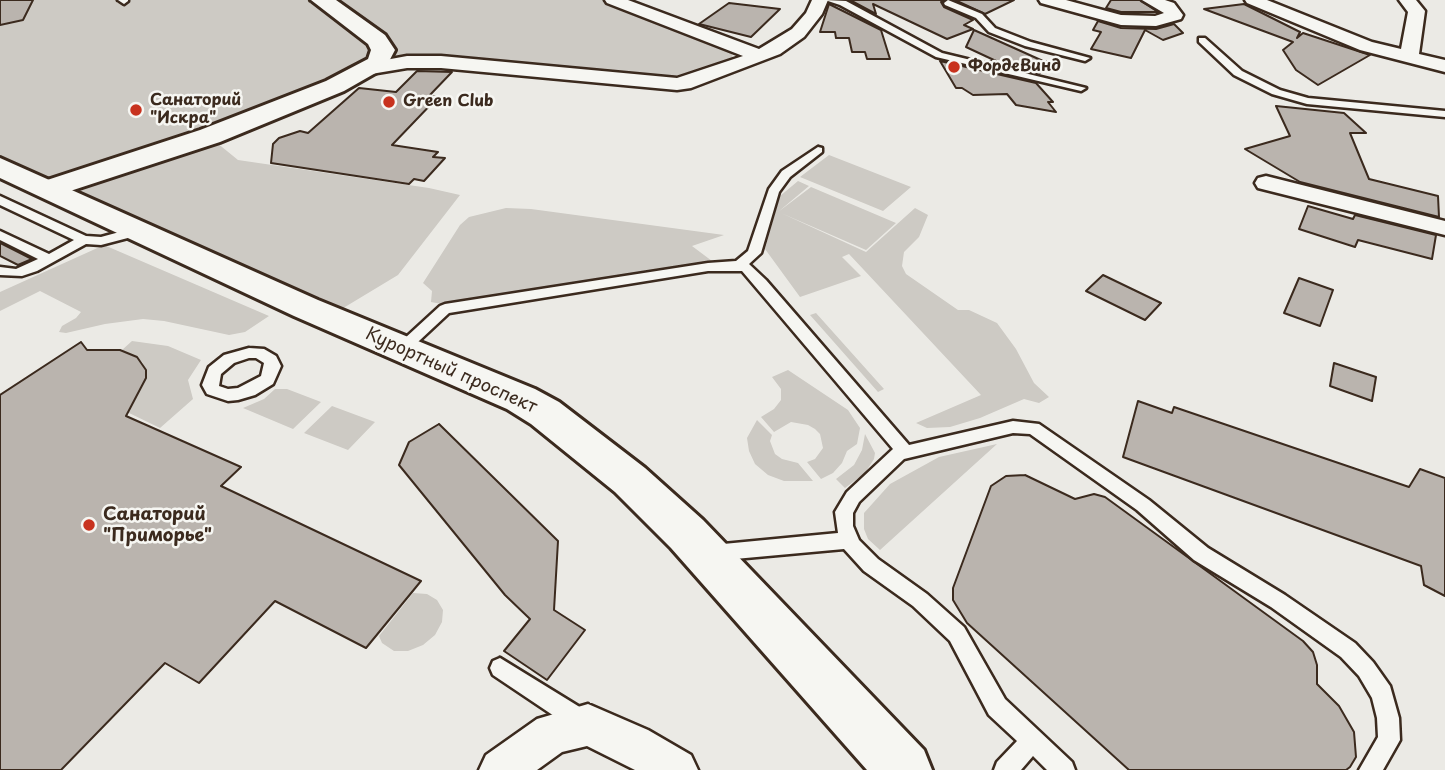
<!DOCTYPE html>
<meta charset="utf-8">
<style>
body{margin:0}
canvas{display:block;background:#ebeae5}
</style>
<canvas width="1445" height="770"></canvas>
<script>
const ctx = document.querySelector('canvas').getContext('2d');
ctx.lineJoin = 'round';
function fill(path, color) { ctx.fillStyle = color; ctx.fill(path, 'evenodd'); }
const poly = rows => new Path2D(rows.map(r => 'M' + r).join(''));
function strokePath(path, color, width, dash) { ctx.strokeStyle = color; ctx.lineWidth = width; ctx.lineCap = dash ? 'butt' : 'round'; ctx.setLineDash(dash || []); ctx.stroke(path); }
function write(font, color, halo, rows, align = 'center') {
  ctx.font = font + ' "Playpen Sans",sans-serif'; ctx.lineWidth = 5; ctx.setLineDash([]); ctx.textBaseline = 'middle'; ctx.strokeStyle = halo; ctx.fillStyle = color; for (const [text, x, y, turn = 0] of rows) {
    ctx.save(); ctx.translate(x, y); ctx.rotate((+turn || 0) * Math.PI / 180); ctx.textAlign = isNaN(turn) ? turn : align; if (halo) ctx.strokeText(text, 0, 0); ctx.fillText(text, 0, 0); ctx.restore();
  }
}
const green = poly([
 [0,0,606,0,724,46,732,53,733,60,690,77,658,80,443,61,375,66,211,138,238,160,429,188,460,195,398,275,335,313,19,172,0,180],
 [829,155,911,187,883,211,800,177],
 [798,181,809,186,778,212,811,187,896,223,866,250,781,213,866,252,915,208,928,215,919,237,904,252,902,266,906,274,958,310,969,310,997,323,1016,349,1034,383,1049,397,1039,403,1024,399,980,418,950,427,927,428,916,423,981,395,849,254,842,257,861,276,800,297,765,249,780,196],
 [506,208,531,209,724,235,692,246,712,261,447,305,431,302,432,291,423,283,460,225,469,217],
 [104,245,269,316,245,332,229,335,164,321,143,319,105,324,66,333,59,332,62,326,76,318,81,312,40,291,0,311,0,292],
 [816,313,884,389,878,392,810,315],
 [132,341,168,346,201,360,188,380,193,399,160,428,125,411,137,397,146,378,143,363,137,357,122,350],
 [788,370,848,410,860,428,857,444,847,451,842,463,833,473,821,479,807,462,815,459,823,448,820,434,815,429,808,425,791,422,774,432,761,417,774,409,781,400,781,389,772,377],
 [275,389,287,389,321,402,293,429,243,408,264,399],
 [332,406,375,422,348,450,304,433],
 [757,420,772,435,770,441,775,454,782,459,798,463,813,481,784,481,768,475,755,464,749,451,747,438],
 [865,434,875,453,874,459,865,473,845,488,836,479,854,465,862,450],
 [997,444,880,550,868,539,864,529,864,513,890,484,939,457],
 [413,593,427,594,437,600,443,610,442,622,435,635,423,645,408,651,394,651,382,643,379,636]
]);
const building = poly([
 [0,0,33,0,23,20,0,25,0,0],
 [850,0,944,0,941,2,944,7,973,20,964,25,973,29,947,39,873,4,876,14,850,0],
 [955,0,1014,0,985,14,955,0],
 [1111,0,1140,0,1158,12,1121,12,1106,8,1111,0],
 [729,3,780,9,751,37,699,24,729,3],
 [829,4,881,30,890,59,867,59,865,52,852,52,849,38,836,38,835,32,820,32,829,4],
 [1244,4,1300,32,1297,38,1303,33,1370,55,1318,85,1296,70,1283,50,1293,42,1204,9,1244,4],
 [1098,21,1121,28,1156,29,1174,24,1183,33,1163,40,1145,30,1131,58,1091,49,1101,32,1093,30,1098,21],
 [974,30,1043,61,1048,61,1039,74,987,61,996,61,966,47,974,30],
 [940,61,1036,83,1053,102,1048,102,1056,112,1016,105,1007,94,973,95,962,88,956,88,940,61],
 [417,71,452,72,429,96,438,97,392,145,438,152,433,157,445,158,424,181,414,179,409,184,271,163,273,144,279,138,300,131,308,133,359,88,396,92,417,71],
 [1276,106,1344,113,1366,133,1350,133,1369,179,1438,196,1439,217,1300,182,1245,149,1290,136,1276,106],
 [1308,206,1353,219,1355,215,1436,235,1432,259,1358,240,1355,247,1299,229,1308,206],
 [0,243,32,259,18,265,0,256,0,243],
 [1103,275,1161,303,1145,320,1086,291,1103,275],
 [1299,278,1333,290,1320,326,1284,313,1299,278],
 [81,342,87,350,120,350,137,357,146,370,146,378,126,416,241,467,221,486,421,581,366,648,275,601,199,683,165,663,61,770,0,770,0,395,81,342],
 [1334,363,1376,377,1372,401,1330,386,1334,363],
 [1138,401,1172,413,1174,407,1409,487,1420,469,1445,478,1445,596,1424,585,1421,566,1123,457,1138,401],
 [439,424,558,541,554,610,585,630,547,680,504,651,530,619,505,595,399,465,409,442,439,424],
 [1025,475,1075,499,1094,494,1105,497,1303,641,1313,652,1317,665,1317,684,1339,706,1354,732,1356,757,1350,767,1346,770,1129,770,967,623,953,600,953,588,991,486,1006,476,1025,475]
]);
const service = poly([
 [118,0,128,0,128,1,124,4,118,0],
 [825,0,846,1,942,53,1086,88,1081,91,936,57,840,5,825,0],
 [948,0,982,14,995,28,1031,42,1090,58,1085,61,1025,46,989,32,976,18,945,5,944,3,948,0],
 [1199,38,1205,38,1242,71,1280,90,1308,98,1445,111,1445,117,1307,104,1272,94,1234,75,1199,42,1199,38],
 [818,147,822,148,822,152,790,177,779,192,761,253,749,264,766,280,909,445,1013,421,1039,424,1149,500,1208,548,1285,595,1355,643,1373,662,1390,686,1399,718,1400,740,1383,770,1359,770,1378,737,1377,718,1372,698,1359,676,1341,657,1271,607,1194,560,1137,510,1030,434,1013,433,904,459,859,502,853,513,853,526,859,540,878,559,927,594,964,627,1005,699,1072,762,1075,770,1047,770,1033,756,1021,770,994,770,997,762,1017,741,989,715,950,641,913,606,864,571,844,549,713,561,706,559,704,553,706,547,713,545,838,533,835,512,847,492,893,449,742,271,708,271,449,313,405,354,395,354,392,350,440,306,445,304,708,263,736,261,748,251,769,189,782,171,818,147],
 [0,196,86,236,101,237,138,227,144,231,143,234,101,245,86,244,37,271,22,276,0,275,0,267,16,269,38,259,0,240,0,231,49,254,74,240,0,205,0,196],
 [249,348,264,349,276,356,281,366,273,384,255,395,238,400,228,401,207,394,202,385,209,367,224,355,249,348],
 [249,358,256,358,264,363,261,376,238,388,228,389,219,386,221,374,234,363,249,358],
 [500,658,591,714,594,722,591,730,583,733,575,730,493,675,490,668,493,661,500,658]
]);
const minor = poly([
 [605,0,628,0,759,49,792,29,806,13,812,0,828,0,822,14,804,37,780,54,691,88,677,90,441,68,407,68,371,74,362,68,364,64,407,56,441,56,677,78,743,56,607,3,605,0],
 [1039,0,1066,0,1121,15,1155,16,1164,13,1142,0,1165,0,1174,3,1183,15,1181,19,1156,26,1121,25,1041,3,1039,0],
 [1245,0,1267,0,1372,42,1401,49,1408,12,1399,0,1416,0,1425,11,1419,54,1445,60,1445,72,1360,50,1247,3,1245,0],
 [1266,176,1445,221,1445,235,1258,188,1255,183,1258,178,1266,176],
 [588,704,648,730,691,755,698,770,635,770,587,746,562,752,537,770,479,770,486,755,537,719,588,704]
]);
const tertiary = poly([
 [311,0,336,0,385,35,395,50,386,67,344,91,220,142,58,195,48,198,38,195,33,189,38,183,200,130,326,81,368,59,371,50,368,44,311,0]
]);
const primary = poly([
 [0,158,318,300,535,389,559,402,645,468,703,520,924,750,932,770,867,770,671,548,615,492,531,424,507,409,294,316,0,178,0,158]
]);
const markers = [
 [954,67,7,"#c8321e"],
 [389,102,7,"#c8321e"],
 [136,110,7,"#c8321e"],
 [89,525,7,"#c8321e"]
];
const farPoinames = [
 ["ФордеВинд",968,67],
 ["Санаторий",150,101],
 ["\"Искра\"",150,119],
 ["Green Club",403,102]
];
const streetNames = [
 ["Курортный проспект",451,371,24]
];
const poiNames = [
 ["Санаторий",103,515],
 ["\"Приморье\"",103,536]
];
fill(green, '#cdcac4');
fill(building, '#bab4ae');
strokePath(building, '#3b2a1e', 2);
strokePath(service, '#3b2a1e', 5);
strokePath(minor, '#3b2a1e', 5);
strokePath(tertiary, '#3b2a1e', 6);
strokePath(primary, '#3b2a1e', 6);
fill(service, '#f6f6f2');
fill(minor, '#f6f6f2');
fill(tertiary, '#f6f6f2');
fill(primary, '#f6f6f2');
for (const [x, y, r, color] of markers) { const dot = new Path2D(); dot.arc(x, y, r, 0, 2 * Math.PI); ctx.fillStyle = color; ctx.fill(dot); strokePath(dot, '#f6f6f2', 2.5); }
write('bold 16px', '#3b2a1e', '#f6f6f2', farPoinames, 'left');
write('18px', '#3b2a1e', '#f6f6f2', streetNames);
write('bold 18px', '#3b2a1e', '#f6f6f2', poiNames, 'left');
</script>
